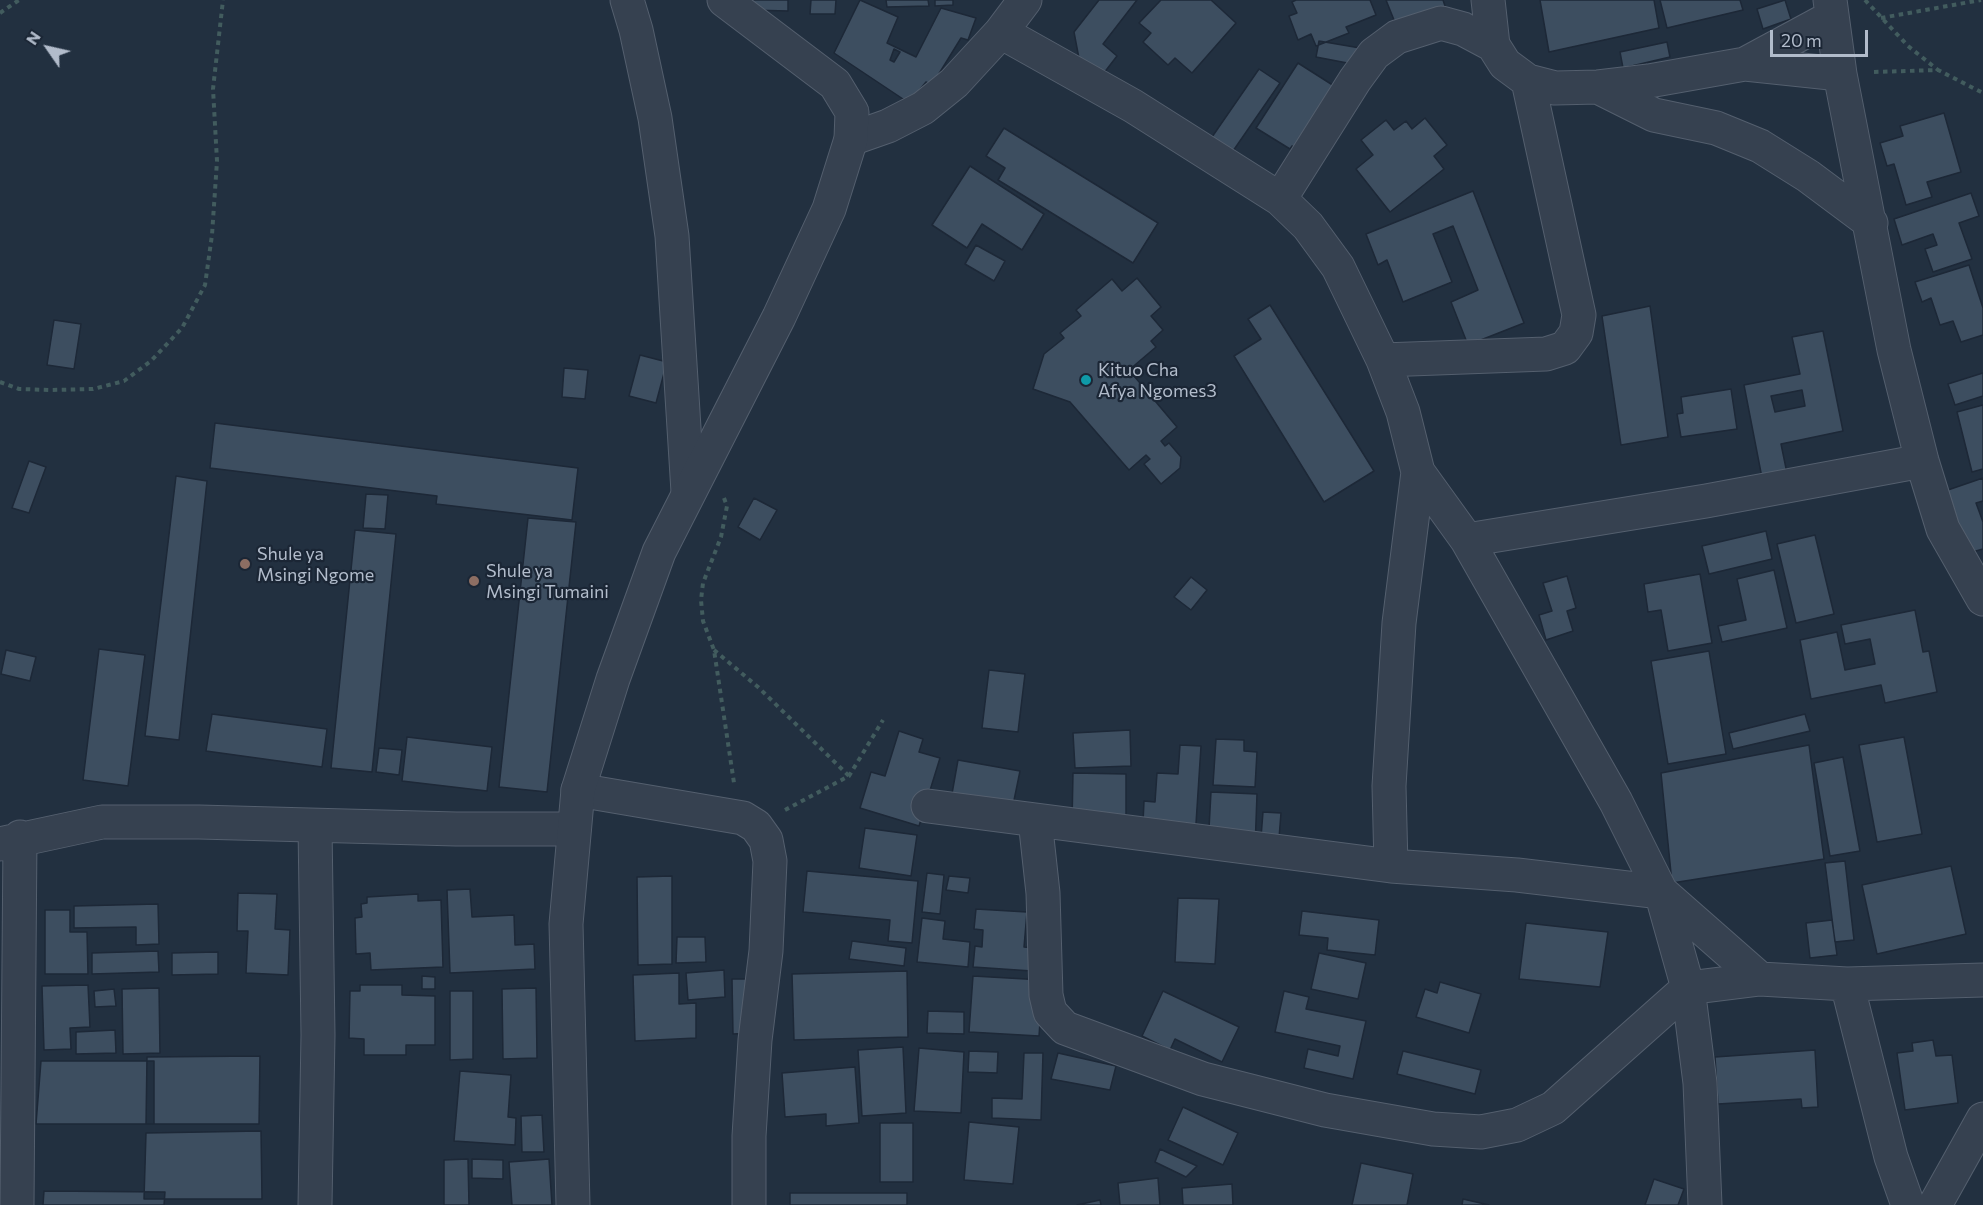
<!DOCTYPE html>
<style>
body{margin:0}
#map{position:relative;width:1983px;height:1205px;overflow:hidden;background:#223040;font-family:Commissioner,sans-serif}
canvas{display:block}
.north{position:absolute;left:18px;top:18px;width:60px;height:60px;-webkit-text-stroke:4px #1b2635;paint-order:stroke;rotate:304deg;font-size:16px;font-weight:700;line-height:24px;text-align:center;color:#b2bccb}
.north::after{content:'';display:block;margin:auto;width:21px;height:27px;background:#b2bccb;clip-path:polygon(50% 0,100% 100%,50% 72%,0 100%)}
.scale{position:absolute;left:1770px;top:30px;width:98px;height:27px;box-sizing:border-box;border:3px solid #b2bccb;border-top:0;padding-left:8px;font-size:18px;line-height:21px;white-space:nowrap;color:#b2bccb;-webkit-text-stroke:4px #1b2635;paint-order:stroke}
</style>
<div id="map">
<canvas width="1983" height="1205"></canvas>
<div class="north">N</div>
<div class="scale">20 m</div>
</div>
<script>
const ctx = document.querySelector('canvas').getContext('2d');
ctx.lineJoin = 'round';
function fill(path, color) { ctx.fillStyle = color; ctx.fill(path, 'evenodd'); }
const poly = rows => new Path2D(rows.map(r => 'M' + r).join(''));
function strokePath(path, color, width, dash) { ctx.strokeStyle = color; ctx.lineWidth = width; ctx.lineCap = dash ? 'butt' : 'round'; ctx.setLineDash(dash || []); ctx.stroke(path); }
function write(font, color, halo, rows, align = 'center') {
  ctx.font = font + ' Commissioner,sans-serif'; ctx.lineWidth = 4.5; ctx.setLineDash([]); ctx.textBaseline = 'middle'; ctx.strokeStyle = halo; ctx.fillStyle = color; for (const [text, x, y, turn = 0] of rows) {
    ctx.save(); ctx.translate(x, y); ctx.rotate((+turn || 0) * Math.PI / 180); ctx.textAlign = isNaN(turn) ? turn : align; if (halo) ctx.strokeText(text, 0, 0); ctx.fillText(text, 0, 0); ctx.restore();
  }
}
const building = poly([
 [750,0,788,0,788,11,750,10,750,0],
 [811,0,836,0,835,14,810,14,811,0],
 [860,0,898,17,887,43,916,57,941,8,976,18,968,40,961,38,932,85,926,82,909,103,834,53,860,0],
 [894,49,900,52,894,62,890,60,894,49],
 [886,0,928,0,929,6,887,7,886,0],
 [935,0,953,0,953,5,935,6,935,0],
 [1099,0,1137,0,1103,44,1117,56,1097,82,1081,69,1074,32,1099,0],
 [1161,0,1211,0,1236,23,1192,73,1175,58,1168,65,1143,42,1151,33,1139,23,1161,0],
 [1296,0,1370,0,1376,15,1346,27,1349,33,1316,46,1311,34,1298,40,1289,16,1297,13,1292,2,1296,0],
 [1386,0,1443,0,1446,9,1398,30,1386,0],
 [1540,0,1654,0,1659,28,1549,52,1540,0],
 [1660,0,1740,0,1743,10,1667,28,1660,0],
 [1785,0,1791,19,1763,29,1757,9,1785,0],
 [1319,41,1366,49,1363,66,1316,57,1319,41],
 [1667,42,1670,57,1623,68,1620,52,1667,42],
 [1298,63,1342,91,1307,155,1292,146,1290,149,1256,128,1298,63],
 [1259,69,1280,83,1233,151,1212,137,1259,69],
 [1944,113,1961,172,1927,182,1932,197,1906,205,1894,164,1887,166,1880,143,1903,136,1900,126,1944,113],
 [1425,118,1447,145,1434,156,1444,169,1390,212,1356,169,1373,155,1361,140,1386,120,1394,130,1406,121,1412,129,1425,118],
 [1004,128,1158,223,1133,263,998,180,1005,168,986,156,1004,128],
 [970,166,1044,214,1022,250,982,224,967,248,932,225,970,166],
 [1473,191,1524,323,1468,345,1451,302,1478,290,1453,226,1433,234,1452,282,1403,302,1387,260,1378,265,1366,234,1473,191],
 [1971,193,1979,216,1959,223,1972,259,1933,272,1925,249,1937,245,1933,234,1902,245,1894,219,1971,193],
 [976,245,1005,261,994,281,965,264,976,245],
 [1969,265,1983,308,1983,335,1961,342,1953,321,1940,325,1931,298,1922,302,1915,282,1969,265],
 [1137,278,1161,307,1151,316,1163,330,1151,341,1156,347,1129,370,1177,427,1161,441,1165,446,1169,443,1181,457,1180,468,1161,484,1144,464,1150,459,1146,455,1129,470,1070,402,1033,389,1044,354,1064,338,1060,333,1081,316,1076,310,1112,279,1122,291,1137,278],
 [1270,305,1374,471,1324,502,1234,356,1261,339,1248,319,1270,305],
 [1650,306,1668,437,1621,445,1602,316,1650,306],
 [54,320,81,324,74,369,47,365,54,320],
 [1823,331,1843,431,1781,444,1788,478,1763,483,1744,385,1800,374,1792,337,1823,331],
 [1802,390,1805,406,1775,412,1771,396,1802,390],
 [640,355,667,362,656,403,629,396,640,355],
 [564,368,588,370,585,399,562,397,564,368],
 [1983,373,1983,396,1955,405,1948,384,1983,373],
 [1731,389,1737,429,1681,437,1677,414,1683,413,1681,397,1731,389],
 [1983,405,1983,469,1972,472,1957,412,1983,405],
 [215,423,578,468,572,520,436,504,437,496,210,468,215,423],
 [29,461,46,467,29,513,12,508,29,461],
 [176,476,207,481,179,740,145,736,176,476],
 [1983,478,1983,501,1976,503,1983,522,1983,549,1965,554,1945,491,1983,478],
 [366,494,388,495,385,529,363,528,366,494],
 [754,498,777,510,760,540,738,527,754,498],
 [528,518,576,522,547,792,499,787,528,518],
 [355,530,396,534,372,772,331,768,355,530],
 [1766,531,1772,559,1709,574,1702,546,1766,531],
 [1815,535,1834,614,1796,623,1777,544,1815,535],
 [1774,570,1787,628,1722,642,1718,626,1746,620,1737,579,1774,570],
 [1700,574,1712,643,1668,651,1661,610,1648,612,1644,584,1700,574],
 [1567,576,1576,608,1567,611,1573,631,1546,640,1539,615,1552,611,1543,583,1567,576],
 [1191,577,1207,590,1191,610,1174,597,1191,577],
 [1915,610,1923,652,1929,651,1937,692,1885,703,1881,685,1811,699,1800,640,1837,632,1845,670,1875,664,1870,639,1845,644,1841,625,1915,610],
 [99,649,145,655,128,786,83,780,99,649],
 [6,650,36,657,30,681,1,674,6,650],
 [1709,651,1726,754,1668,764,1651,661,1709,651],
 [989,670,1025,674,1018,732,982,728,989,670],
 [212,714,327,729,322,767,206,751,212,714],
 [1805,714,1810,731,1733,749,1729,733,1805,714],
 [1130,730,1131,766,1075,768,1073,733,1130,730],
 [899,731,923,739,919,752,940,758,919,826,860,808,871,772,885,776,899,731],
 [407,737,492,747,487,791,402,781,407,737],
 [1904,737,1922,834,1877,842,1859,745,1904,737],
 [1216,739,1244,740,1244,751,1257,752,1255,787,1213,785,1216,739],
 [1180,745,1201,746,1195,839,1143,823,1144,801,1155,802,1157,773,1178,774,1180,745],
 [1809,745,1824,859,1672,883,1661,773,1809,745],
 [379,748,402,750,399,775,376,772,379,748],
 [1843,757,1860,851,1830,856,1814,763,1843,757],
 [958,760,1020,771,1011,815,950,805,958,760],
 [1073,773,1126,774,1126,824,1072,823,1073,773],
 [1211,792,1257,794,1255,849,1208,847,1211,792],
 [1263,812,1281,813,1278,851,1260,850,1263,812],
 [865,828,917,835,911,876,859,868,865,828],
 [1845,861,1854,940,1835,942,1825,863,1845,861],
 [1951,866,1966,934,1877,954,1862,885,1951,866],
 [807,871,918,881,912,943,888,941,890,920,803,912,807,871],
 [927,873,944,875,940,914,922,912,927,873],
 [672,876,672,964,638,965,637,877,672,876],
 [949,876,970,878,968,893,946,890,949,876],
 [470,889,472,917,514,915,515,945,534,944,535,969,450,973,447,890,470,889],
 [238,893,277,894,275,929,290,930,288,975,246,973,248,931,237,931,238,893],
 [418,894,418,901,441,900,443,967,371,970,370,953,356,954,355,918,362,917,361,904,367,903,367,897,418,894],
 [1178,898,1219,899,1215,964,1175,962,1178,898],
 [158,904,159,944,136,945,136,927,74,928,74,906,158,904],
 [976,909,1027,912,1024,947,1034,948,1032,971,973,967,975,946,982,947,983,930,974,929,976,909],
 [45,910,70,910,70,932,87,932,88,974,45,974,45,910],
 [1302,911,1379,920,1375,955,1327,950,1328,938,1299,935,1302,911],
 [922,918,945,921,943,939,970,942,968,967,917,962,922,918],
 [1832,920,1837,955,1810,958,1806,923,1832,920],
 [1526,923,1608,932,1600,987,1519,979,1526,923],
 [677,937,705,937,706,962,676,963,677,937],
 [852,941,906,948,904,966,849,959,852,941],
 [158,951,159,972,92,974,92,953,158,951],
 [218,952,218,974,172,975,172,953,218,952],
 [1319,953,1366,963,1358,999,1311,989,1319,953],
 [724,970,725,997,688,1000,686,973,724,970],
 [907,971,908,1037,794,1040,792,974,907,971],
 [679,973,679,1004,696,1003,696,1038,635,1041,633,975,679,973],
 [422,976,435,977,435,989,422,989,422,976],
 [973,976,1043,980,1039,1036,969,1032,973,976],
 [732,979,751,979,752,1033,733,1034,732,979],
 [1440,982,1481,994,1469,1033,1416,1017,1425,989,1437,993,1440,982],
 [88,985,90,1027,70,1028,71,1049,44,1050,42,986,88,985],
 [360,985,402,985,402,995,435,996,435,1045,406,1045,406,1055,364,1055,364,1039,349,1038,350,991,360,991,360,985],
 [159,988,160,1053,123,1054,122,989,159,988],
 [536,988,537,1058,503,1059,502,989,536,988],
 [114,989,116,1006,95,1007,94,991,114,989],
 [450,991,473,991,473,1059,450,1060,450,991],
 [1163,991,1239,1027,1222,1062,1175,1039,1170,1050,1142,1036,1163,991],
 [1284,991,1309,997,1306,1009,1366,1021,1353,1079,1304,1068,1308,1049,1338,1056,1340,1046,1275,1032,1284,991],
 [928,1011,964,1012,964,1034,927,1033,928,1011],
 [115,1030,116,1053,76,1054,76,1032,115,1030],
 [1933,1040,1936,1056,1952,1055,1958,1103,1905,1110,1897,1053,1913,1051,1912,1043,1933,1040],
 [903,1047,906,1113,862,1116,858,1050,903,1047],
 [919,1048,964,1052,961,1113,914,1111,919,1048],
 [1815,1050,1818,1107,1802,1108,1801,1099,1718,1104,1715,1057,1815,1050],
 [969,1051,998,1052,997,1073,968,1072,969,1051],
 [1403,1051,1481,1070,1475,1094,1397,1074,1403,1051],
 [1024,1053,1043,1053,1041,1120,992,1118,992,1098,1022,1099,1024,1053],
 [1058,1053,1116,1066,1110,1090,1051,1079,1058,1053],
 [260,1056,259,1124,146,1124,147,1057,260,1056],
 [41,1061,154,1061,154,1124,36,1124,41,1061],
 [855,1067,859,1123,826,1126,826,1114,785,1117,782,1073,855,1067],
 [460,1071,511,1075,508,1117,516,1118,515,1145,454,1141,460,1071],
 [1183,1107,1238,1133,1223,1165,1168,1140,1183,1107],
 [542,1115,544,1152,522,1152,521,1116,542,1115],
 [969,1122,1019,1127,1013,1184,964,1180,969,1122],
 [880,1123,913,1123,913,1182,880,1182,880,1123],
 [261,1131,262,1199,144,1199,146,1133,261,1131],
 [1160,1149,1197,1166,1186,1177,1155,1162,1160,1149],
 [468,1159,469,1205,444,1205,444,1160,468,1159],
 [472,1159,503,1160,503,1179,472,1178,472,1159],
 [549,1159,552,1205,512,1205,509,1162,549,1159],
 [1361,1163,1413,1174,1407,1205,1352,1205,1361,1163],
 [1158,1178,1160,1205,1120,1205,1118,1183,1158,1178],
 [1654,1179,1684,1189,1678,1205,1645,1205,1654,1179],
 [1232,1184,1233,1205,1183,1205,1182,1188,1232,1184],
 [44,1191,165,1192,164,1205,43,1205,44,1191],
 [790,1193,907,1193,907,1205,790,1205,790,1193],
 [1463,1199,1489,1205,1462,1205,1463,1199],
 [1100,1200,1101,1205,1077,1205,1100,1200]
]);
const path = poly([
 [1865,0,1908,46,1938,70],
 [0,13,19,0],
 [1881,18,1981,0],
 [1874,72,1938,70,1983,93],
 [0,382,19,389,51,390,93,389,124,381,151,361,182,328,205,285,212,235,217,161,213,89,223,0],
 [724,498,727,506,721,537,703,583,701,600,703,621,714,650,734,783],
 [714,650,758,687,849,776],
 [785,810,849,776,883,720]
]);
const minor = poly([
 [627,0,636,30,655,118,672,236,688,492],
 [1488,0,1493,45,1505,64,1528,81,1555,88,1598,87,1649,81,1745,64,1832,17],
 [1830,0,1840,74,1894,350,1922,461,1943,529,1983,599],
 [1001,32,1133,106,1280,199,1308,226,1338,267,1383,360,1403,412,1418,472,1399,623,1389,786,1391,866],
 [1745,64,1840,74],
 [1598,87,1654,115,1716,128,1760,146,1808,176,1871,223],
 [851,139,888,126,923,108,954,83,1001,32,1025,0],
 [1280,199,1355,80,1374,54,1397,37,1441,23,1463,29,1493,45],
 [1383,360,1546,354,1565,348,1576,333,1579,315,1528,81],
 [1418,472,1467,540,1616,802,1661,892,1688,988,1700,1083,1705,1205],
 [1467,540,1706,501,1922,461],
 [578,790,743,818,756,826,766,840,770,861,766,951,755,1040,749,1136,749,1205],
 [928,806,1391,866,1517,875,1661,892,1760,979],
 [1035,820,1043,893,1046,995,1050,1012,1065,1028,1203,1079,1325,1110,1433,1129,1481,1132,1517,1125,1553,1108,1688,988,1760,979,1847,984,1983,980],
 [0,844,102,822,199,822,456,829,574,829],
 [1847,984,1891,1157,1908,1205],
 [17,1205,20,837],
 [315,1205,318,1035,315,826],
 [1935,1205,1983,1119]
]);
const tertiary = poly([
 [573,1205,566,924,578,790,613,679,659,552,779,317,829,209,851,139,852,112,835,84,724,0]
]);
const markers = [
 [1086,380,6,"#0f9aa8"],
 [245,564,6,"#8d6e63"],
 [474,581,6,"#8d6e63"]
];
const poiNames = [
 ["Kituo Cha",1098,370],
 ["Afya Ngomes3",1098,391],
 ["Shule ya",257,554],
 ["Msingi Ngome",257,575],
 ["Shule ya",486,571],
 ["Msingi Tumaini",486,592]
];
fill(building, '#3d4e60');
strokePath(building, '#1d2837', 1.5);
strokePath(minor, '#545f6e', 35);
strokePath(tertiary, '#545f6e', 35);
strokePath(path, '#425c5e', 4, [4.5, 4.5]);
strokePath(minor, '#364150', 33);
strokePath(tertiary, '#364150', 33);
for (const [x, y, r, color] of markers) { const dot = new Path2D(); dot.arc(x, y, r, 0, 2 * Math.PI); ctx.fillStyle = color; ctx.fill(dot); strokePath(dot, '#1b2635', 2); }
write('18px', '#b2bccb', '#1b2635', poiNames, 'left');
</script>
